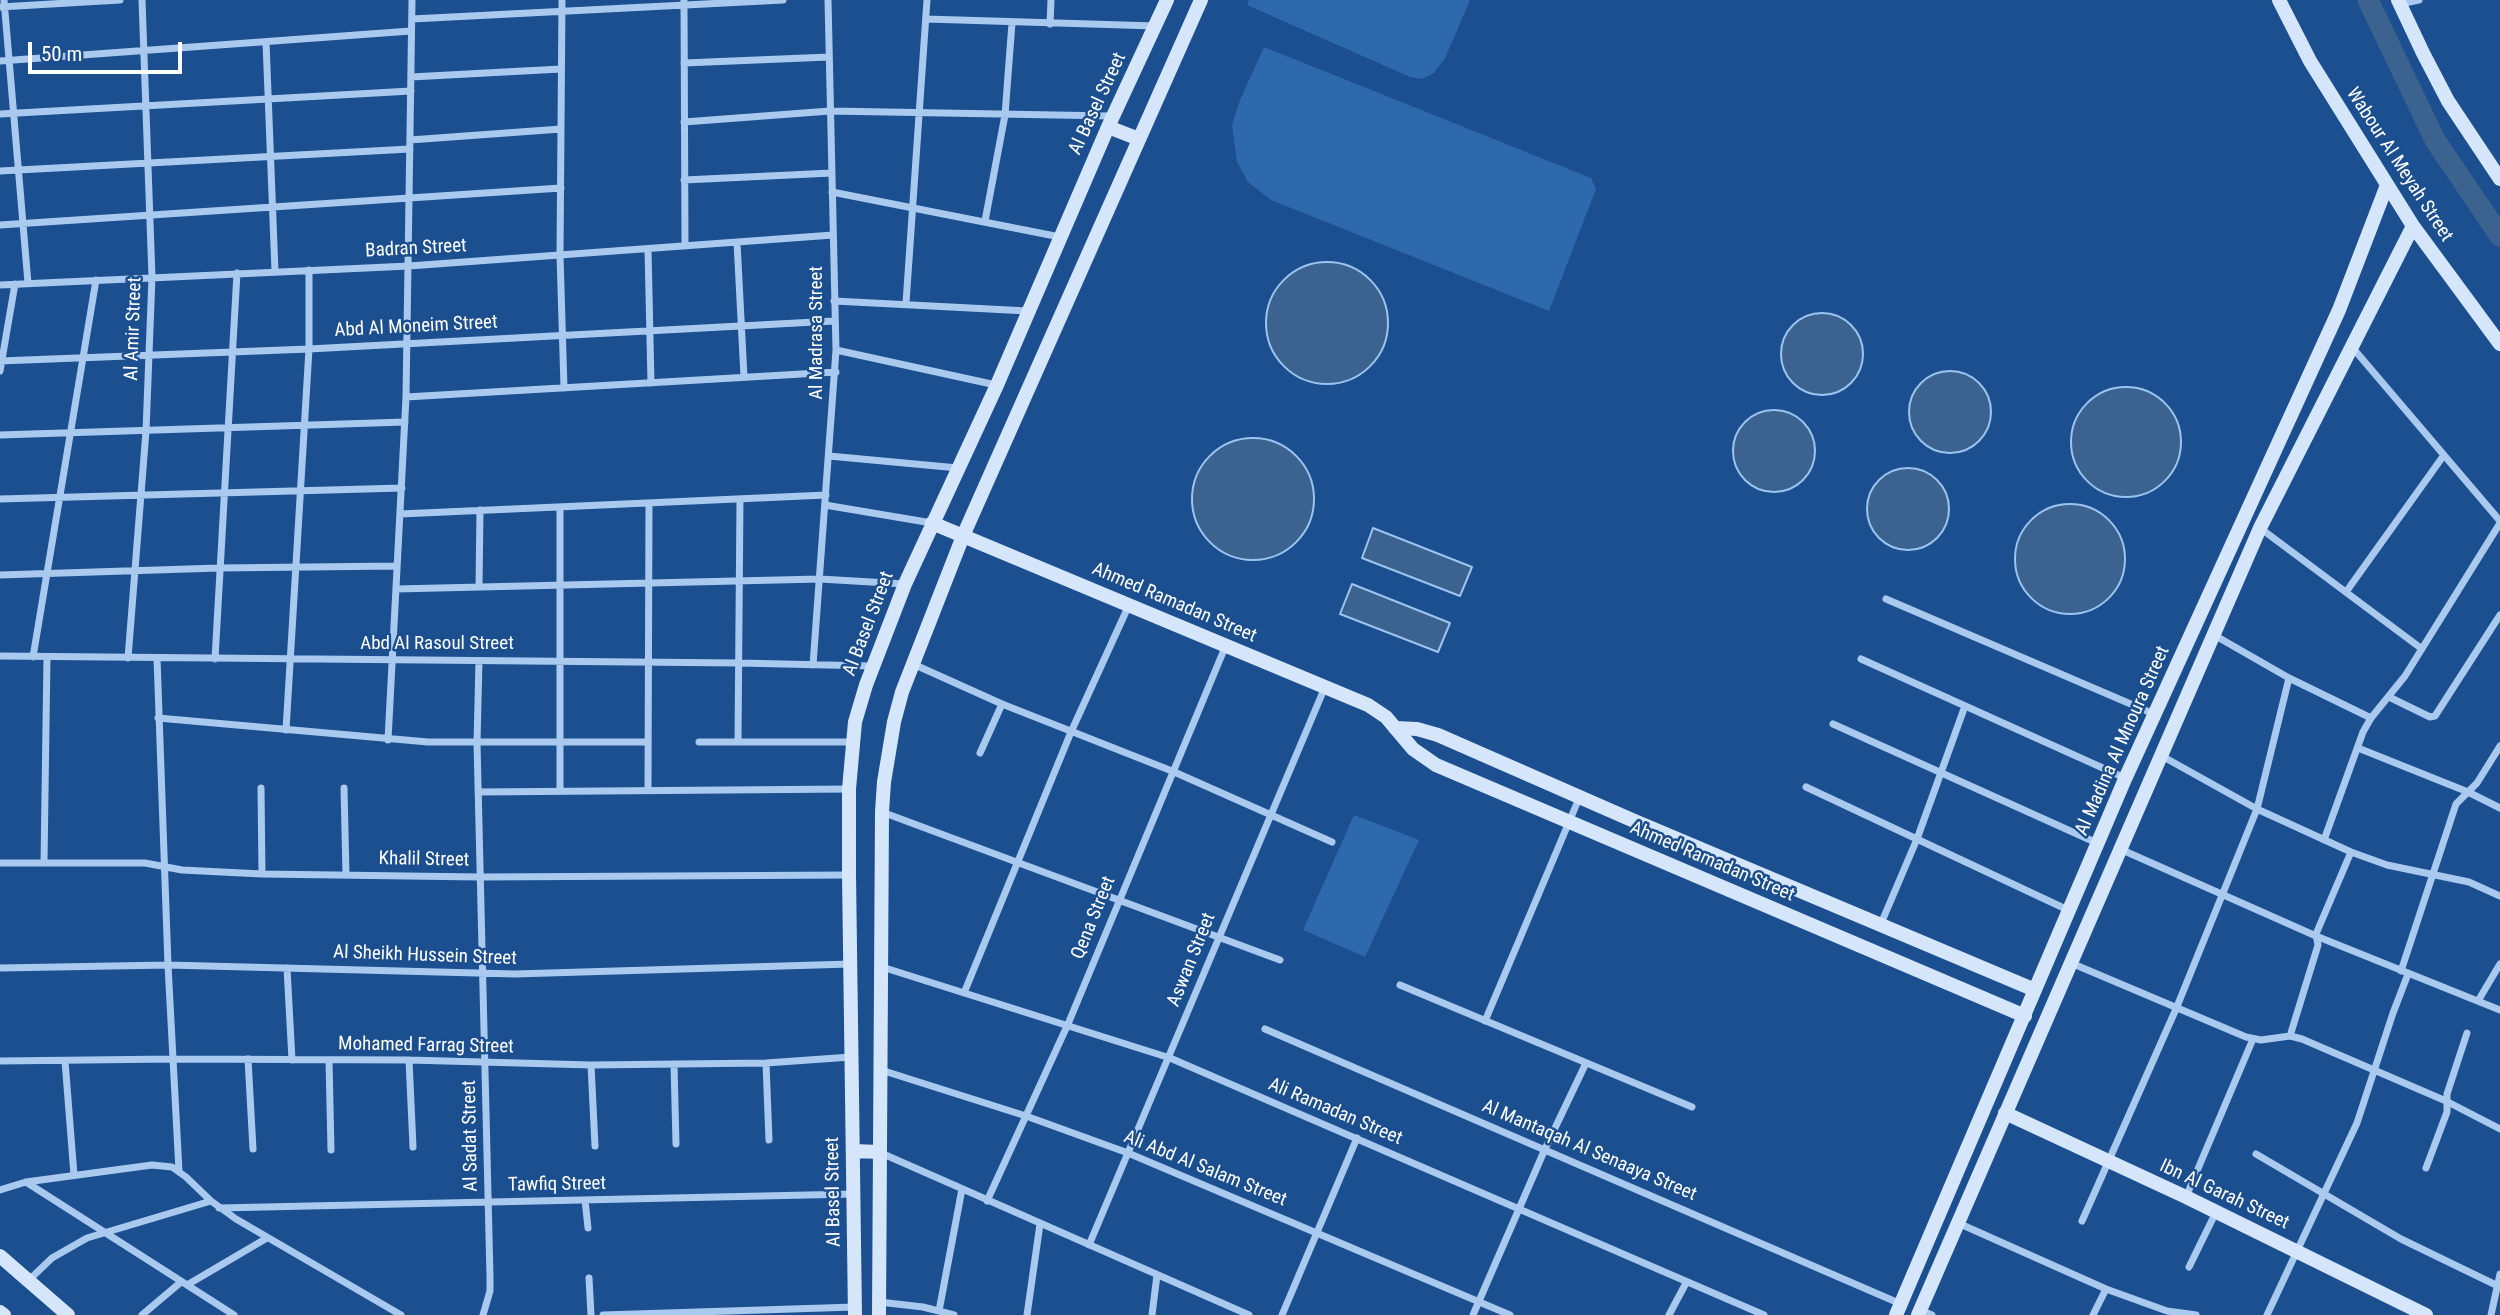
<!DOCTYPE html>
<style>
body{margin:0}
#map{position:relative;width:2500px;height:1315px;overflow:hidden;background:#1b4f8f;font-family:"Roboto Condensed",sans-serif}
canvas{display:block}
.scale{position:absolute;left:28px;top:42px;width:154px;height:32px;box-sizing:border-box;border:4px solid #fff;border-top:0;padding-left:9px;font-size:21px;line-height:24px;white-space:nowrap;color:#fff;-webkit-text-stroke:5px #1b4f8f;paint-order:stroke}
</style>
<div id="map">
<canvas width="2500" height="1315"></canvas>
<div class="scale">50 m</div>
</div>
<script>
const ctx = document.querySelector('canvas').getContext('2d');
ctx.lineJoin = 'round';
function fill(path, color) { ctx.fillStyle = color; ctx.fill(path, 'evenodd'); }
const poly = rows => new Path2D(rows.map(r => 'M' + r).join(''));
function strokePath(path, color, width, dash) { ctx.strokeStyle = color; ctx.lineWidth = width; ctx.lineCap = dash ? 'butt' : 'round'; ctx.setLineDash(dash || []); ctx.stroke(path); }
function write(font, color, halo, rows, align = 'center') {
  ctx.font = font + ' "Roboto Condensed",sans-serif'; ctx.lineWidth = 5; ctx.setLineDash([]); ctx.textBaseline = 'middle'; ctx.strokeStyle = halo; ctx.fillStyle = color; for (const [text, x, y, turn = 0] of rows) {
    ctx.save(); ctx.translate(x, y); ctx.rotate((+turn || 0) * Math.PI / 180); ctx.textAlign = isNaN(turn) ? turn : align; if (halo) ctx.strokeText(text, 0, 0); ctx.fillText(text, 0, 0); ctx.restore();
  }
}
const green = poly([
 [1249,0,1470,0,1445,58,1434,73,1422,79,1410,77,1247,5],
 [1264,47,1591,178,1596,189,1549,311,1271,200,1248,182,1237,162,1232,125,1240,100],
 [1354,815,1419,840,1365,957,1303,930]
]);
const water = poly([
 '1266 323a61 61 0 1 1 122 0a61 61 0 1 1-122 0Z',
 '1781 354a41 41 0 1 1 82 0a41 41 0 1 1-82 0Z',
 '1909 412a41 41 0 1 1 82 0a41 41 0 1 1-82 0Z',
 '2071 442a55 55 0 1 1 110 0a55 55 0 1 1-110 0Z',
 '1733 451a41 41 0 1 1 82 0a41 41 0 1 1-82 0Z',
 '1192 499a61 61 0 1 1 122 0a61 61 0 1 1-122 0Z',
 '1867 509a41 41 0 1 1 82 0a41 41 0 1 1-82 0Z',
 '2015 559a55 55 0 1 1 110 0a55 55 0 1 1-110 0Z',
 [1373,528,1472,567,1460,596,1362,558,1373,528],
 [1352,584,1450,623,1438,652,1340,614,1352,584]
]);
const canal = poly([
 [2368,0,2435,140,2500,236]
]);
const street = poly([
 [4,0,28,283],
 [562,0,560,255,564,388],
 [684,0,685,246],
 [2400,4,2419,0],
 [0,7,120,0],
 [412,19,783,0],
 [926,19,1156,26],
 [1050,24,1051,0],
 [266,42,275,271],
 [0,61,411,31],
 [684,63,829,57],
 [411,77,561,69],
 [0,114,411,91],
 [684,122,830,111,1112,116],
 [410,140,561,129],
 [0,171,410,149],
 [684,180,832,173],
 [832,192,1060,237],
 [985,221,1005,115,1012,23],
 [0,225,561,188],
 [737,242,744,377],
 [648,249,651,383],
 [0,285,409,266,833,235],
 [834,301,1028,311],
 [906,303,927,0],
 [2352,347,2500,521],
 [836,350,996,385],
 [0,361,309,349,834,321],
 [0,371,15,284],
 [406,397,836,372],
 [0,435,405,422],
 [829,456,958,468],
 [0,499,402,488],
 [825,505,932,523],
 [400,514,826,495],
 [2260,528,2422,649],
 [0,575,219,568,397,566],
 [479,587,480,510],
 [396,589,820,579,905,584],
 [2346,592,2444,455],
 [1886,599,2154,714],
 [2214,635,2289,678,2371,718],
 [0,656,739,663,872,666],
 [33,657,96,280],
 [128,658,146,431,152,277,142,0],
 [157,658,168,965,179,1171],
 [215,659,237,273],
 [1861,659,2125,778],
 [479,661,477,743,490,1276,490,1291,483,1315],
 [913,664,1002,704,1172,771,1332,842],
 [813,665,836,350,828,0],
 [2389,697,2430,717,2435,716,2500,615],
 [158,718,428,742,648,742],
 [1833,724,2097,843],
 [286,730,309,349,309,270],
 [388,740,406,397,412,0],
 [699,742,852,742],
 [738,742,740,499],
 [2358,748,2468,792,2500,808],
 [980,753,1002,704],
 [2160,755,2257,809,2351,852,2387,865,2469,882,2500,896],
 [1806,787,2068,910],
 [261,788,262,874],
 [344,788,346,875],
 [648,789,649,503],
 [560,790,560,507],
 [478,792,849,789],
 [882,812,1280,960],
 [2324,840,2363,732,2371,718,2405,676,2500,523],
 [2120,849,2316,936,2500,1010],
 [0,863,145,863,182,870,262,874,480,877,849,875],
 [44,863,47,657],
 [1880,926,1917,839,1965,706],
 [2071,963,2246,1037,2261,1040,2290,1036,2302,1039,2446,1101,2500,1129],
 [882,967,1170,1058,1764,1315],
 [0,968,168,965,515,974,850,964],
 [287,968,292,1060],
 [2401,971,2456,804,2477,783,2500,746],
 [1400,985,1692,1107],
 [964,993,1071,732,1129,605],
 [2478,1001,2500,964],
 [1485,1021,1580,796],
 [1265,1029,1901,1304],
 [2290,1036,2318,945,2316,934,2351,852],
 [248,1059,253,1149],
 [329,1060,331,1150],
 [409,1060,413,1147],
 [0,1061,172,1059,409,1060,591,1065,766,1063,851,1057],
 [65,1061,74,1175],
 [766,1063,769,1140],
 [674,1064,676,1144],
 [591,1065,595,1146],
 [881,1070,1026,1116,1128,1153,1510,1315],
 [881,1153,1249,1315],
 [2256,1154,2401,1239,2498,1286],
 [2426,1168,2447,1112,2447,1094,2467,1033],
 [26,1182,234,1315],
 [0,1190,26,1182,152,1165,172,1167,186,1177,211,1201,236,1219,401,1315],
 [2186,1197,2253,1039],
 [585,1200,588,1228],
 [987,1201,1068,1024,1226,645],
 [219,1208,853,1194],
 [2082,1221,2176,1009,2257,809,2289,678],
 [1958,1223,2106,1289,2167,1311,2196,1315],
 [1089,1245,1325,687],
 [2189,1267,2216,1212],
 [589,1278,591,1315],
 [29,1280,52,1258,87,1238,211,1201],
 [187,1285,267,1238],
 [879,1302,923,1307,954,1315],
 [1920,1310,1932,1315],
 [939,1311,962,1189],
 [142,1315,181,1282],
 [603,1315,855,1307],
 [1027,1315,1040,1224],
 [1152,1315,1157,1275],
 [1282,1315,1357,1138],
 [1473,1315,1545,1149,1586,1063],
 [1669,1315,1686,1283],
 [2093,1315,2106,1289],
 [2267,1315,2357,1123,2393,1013,2408,974],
 [2491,1315,2500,1274]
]);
const secondary = poly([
 [2279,0,2310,61,2413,226,2500,344],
 [2398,0,2423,53,2448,101,2500,179],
 [1108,127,1139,139],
 [932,523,1368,705,1386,717,1413,749,1436,765,2025,1016],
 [1395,728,1417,729,1438,735,1632,820,2035,990],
 [2005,1113,2186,1197,2426,1315],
 [853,1151,880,1152],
 [0,1256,68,1315],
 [0,1312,4,1315],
 [855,1315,849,875,849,789,855,722,866,685,905,584,997,385,1108,127,1167,0],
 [879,1315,882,812,884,782,894,722,902,692,963,536,1201,0],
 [1896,1315,2125,779,2339,310,2387,185],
 [1918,1315,2260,528,2413,226]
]);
const streetNames = [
 ["Al Basel Street",1098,104,-65],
 ["Wabour Al Meyah Street",2399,165,57],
 ["Badran Street",416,249,-3],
 ["Abd Al Moneim Street",416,327,-3],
 ["Al Amir Street",134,329,-88],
 ["Al Madrasa Street",817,333,-90],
 ["Ahmed Ramadan Street",1174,603,23],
 ["Al Basel Street",869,624,-69],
 ["Abd Al Rasoul Street",437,644],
 ["Al Madina Al Mnoura Street",2123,741,-66],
 ["Khalil Street",424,860,1],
 ["Ahmed Ramadan Street",1712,862,23],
 ["Qena Street",1094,918,-68],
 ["Al Sheikh Hussein Street",425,956,2],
 ["Aswan Street",1192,960,-68],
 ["Mohamed Farrag Street",426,1046,1],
 ["Ali Ramadan Street",1335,1112,23],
 ["Al Sadat Street",471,1136,-91],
 ["Al Mantaqah Al Senaaya Street",1589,1151,23],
 ["Ali Abd Al Salam Street",1205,1169,22],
 ["Tawfiq Street",557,1185,-1],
 ["Al Basel Street",834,1192,-91],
 ["Ibn Al Garah Street",2224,1195,25]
];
fill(green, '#2e69ad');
fill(water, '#3c6290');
strokePath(water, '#9cc4f0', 2);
strokePath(canal, '#3c6290', 21);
strokePath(street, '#a9c9ee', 7);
strokePath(secondary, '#d6e6fa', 14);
write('19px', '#fff', '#1b4f8f', streetNames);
</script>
